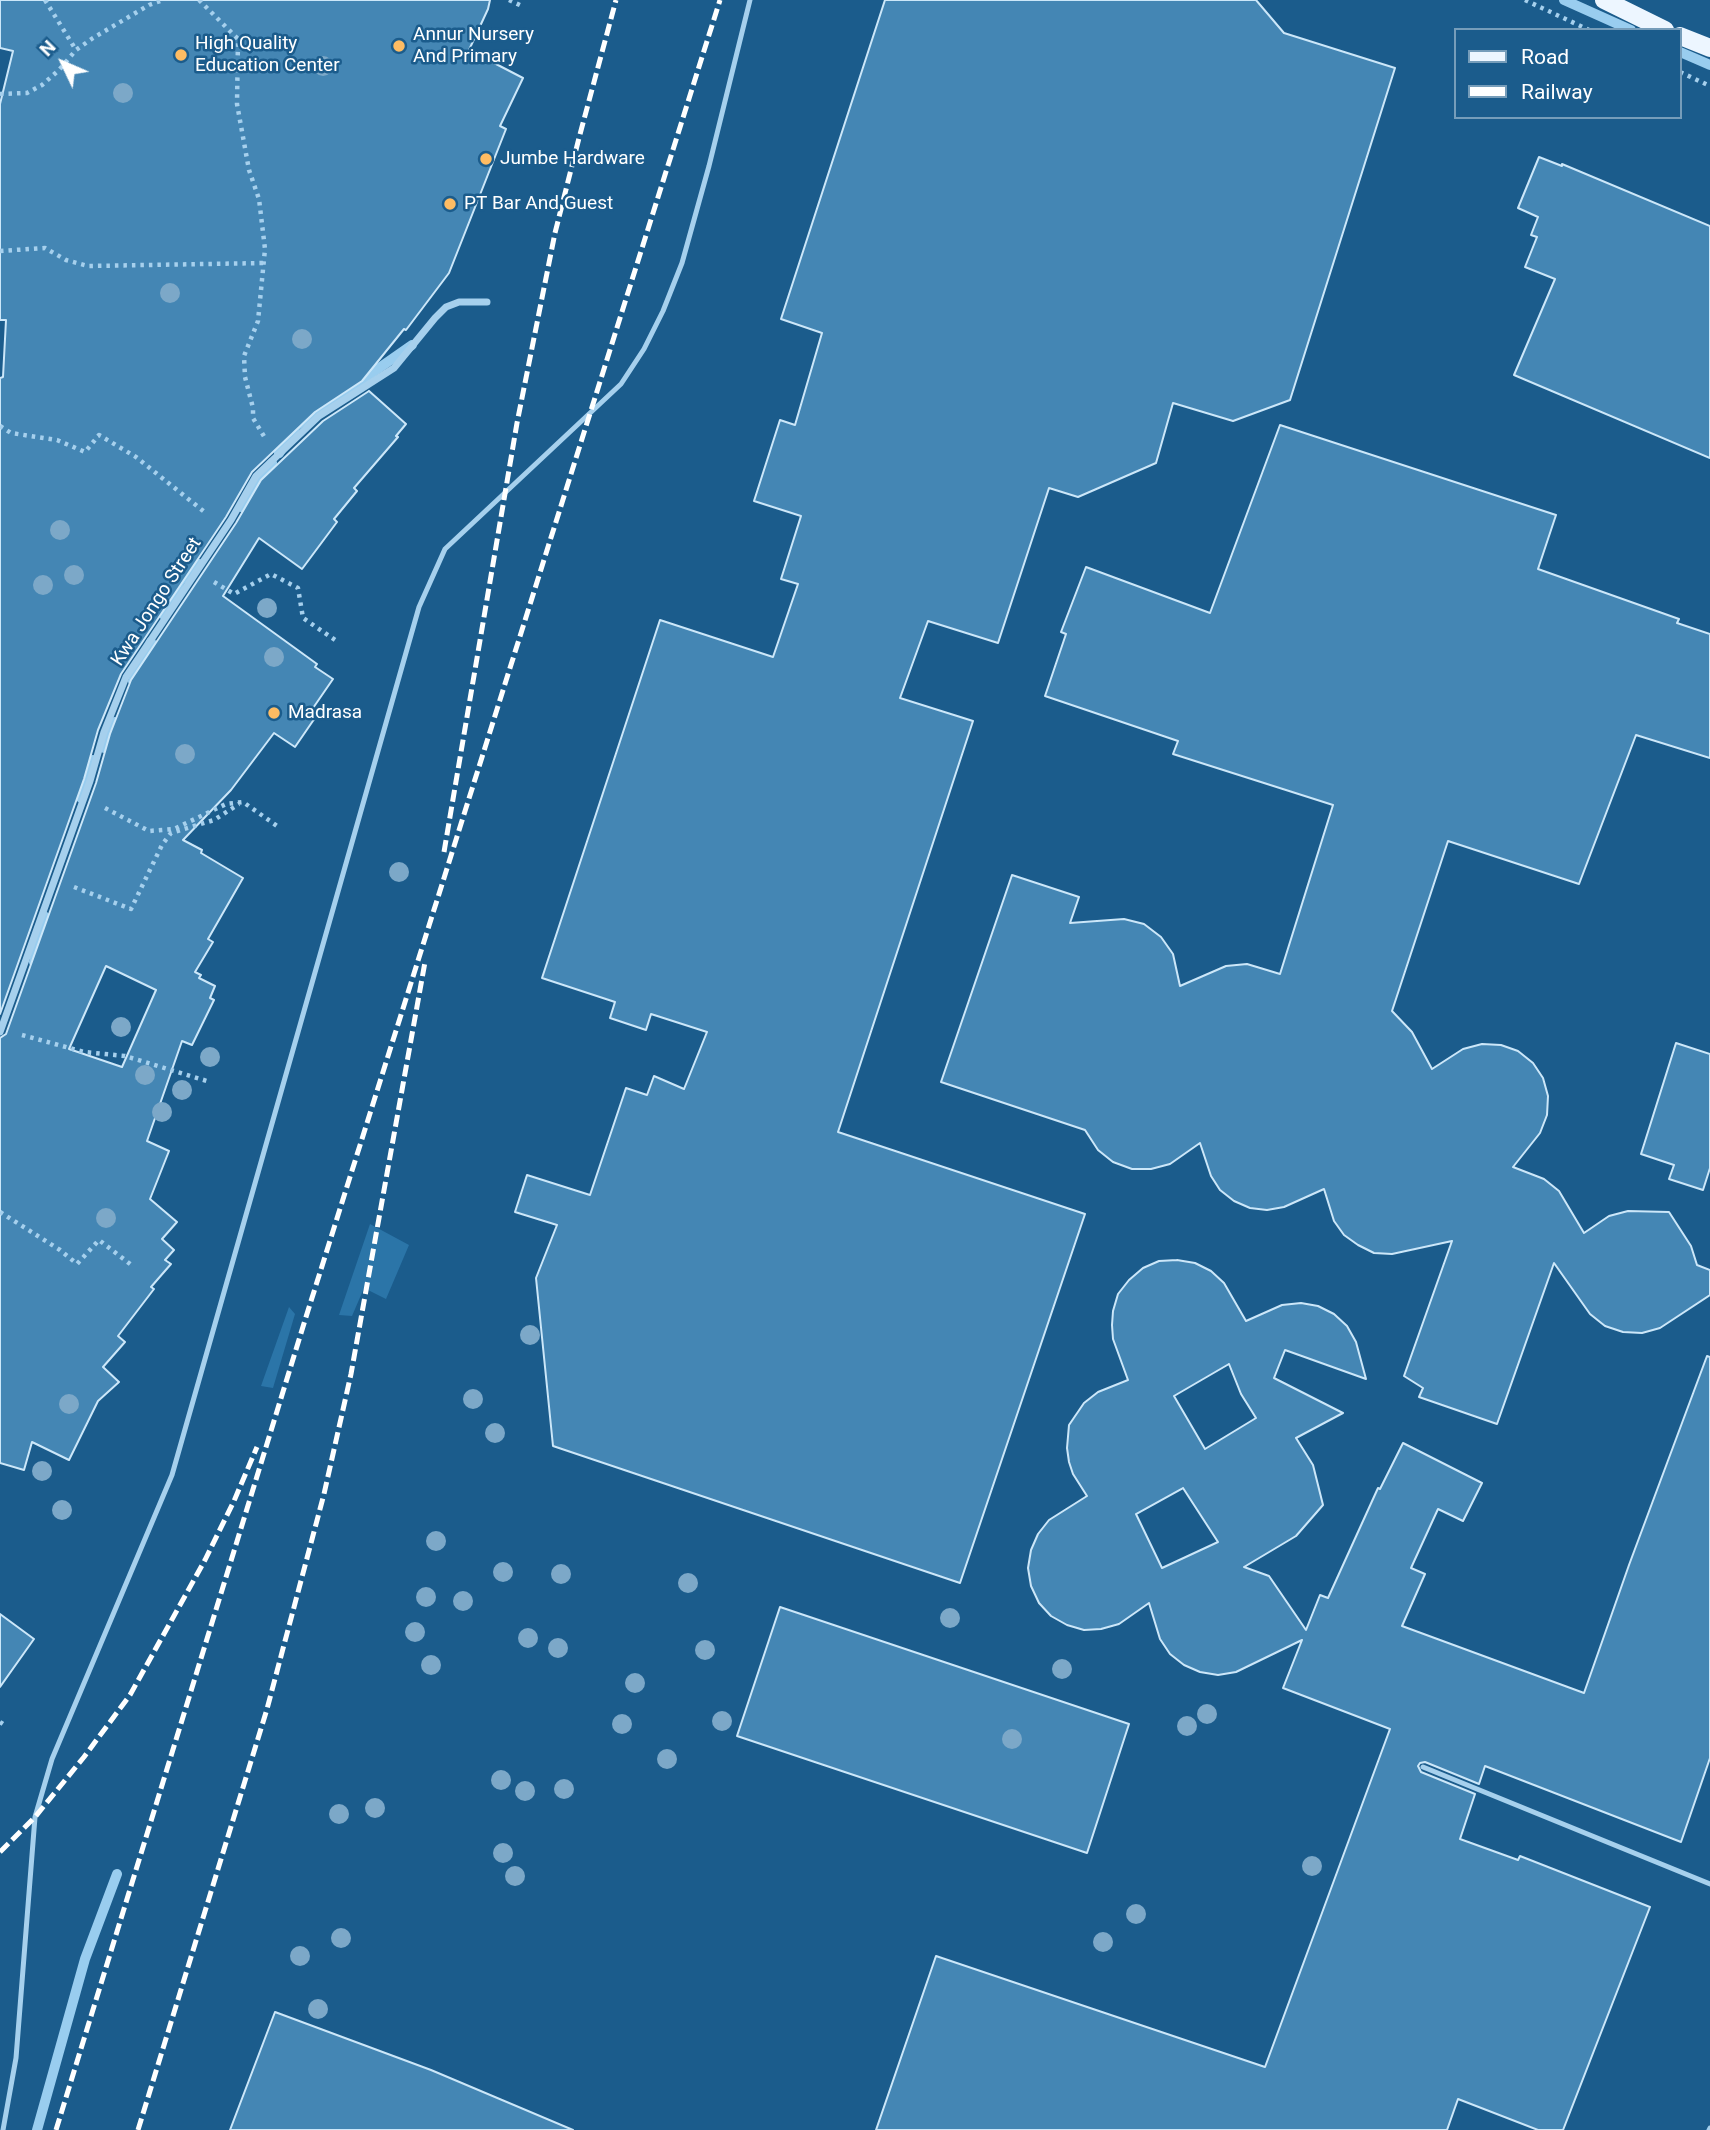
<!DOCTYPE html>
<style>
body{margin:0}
#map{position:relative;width:1710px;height:2130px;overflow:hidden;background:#1b5c8c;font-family:Roboto,sans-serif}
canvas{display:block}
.legend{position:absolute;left:1454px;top:28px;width:228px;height:91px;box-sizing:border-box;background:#1b5c8c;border:2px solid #769dba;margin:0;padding:9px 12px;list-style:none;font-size:21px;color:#fff}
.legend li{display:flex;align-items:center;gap:14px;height:35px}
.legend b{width:35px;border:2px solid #769dba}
.north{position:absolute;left:28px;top:28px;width:70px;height:70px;-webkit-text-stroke:5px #1b5c8c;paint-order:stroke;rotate:314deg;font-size:19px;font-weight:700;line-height:28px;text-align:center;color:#fff}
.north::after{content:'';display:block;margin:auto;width:24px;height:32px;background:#fff;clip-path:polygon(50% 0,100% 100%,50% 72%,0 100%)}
</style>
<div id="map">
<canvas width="1710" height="2130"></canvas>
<ul class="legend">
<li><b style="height:9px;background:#edf6ff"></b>Road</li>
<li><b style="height:9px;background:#fff"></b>Railway</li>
</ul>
<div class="north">N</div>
</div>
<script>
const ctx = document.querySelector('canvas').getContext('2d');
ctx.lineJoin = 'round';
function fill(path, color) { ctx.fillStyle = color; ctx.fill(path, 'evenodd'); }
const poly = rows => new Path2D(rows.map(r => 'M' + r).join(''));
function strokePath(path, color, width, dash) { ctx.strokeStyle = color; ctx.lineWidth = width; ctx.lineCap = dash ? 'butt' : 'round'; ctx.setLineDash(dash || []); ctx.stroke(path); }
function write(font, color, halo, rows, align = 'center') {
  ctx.font = font + ' Roboto,sans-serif'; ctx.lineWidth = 5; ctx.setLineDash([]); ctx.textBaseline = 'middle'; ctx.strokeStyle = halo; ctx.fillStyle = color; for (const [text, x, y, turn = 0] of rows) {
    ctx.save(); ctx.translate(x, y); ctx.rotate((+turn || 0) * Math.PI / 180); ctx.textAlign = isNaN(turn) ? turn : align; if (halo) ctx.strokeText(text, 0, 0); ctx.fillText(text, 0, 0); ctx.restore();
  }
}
const green = poly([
 [370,1224,409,1245,386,1299,364,1288,352,1316,339,1315],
 [289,1307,295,1314,273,1388,261,1386]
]);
const stream = poly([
 [1564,0,1631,30],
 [1680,52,1710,65],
 [279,453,296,426,412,345],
 [242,507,272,463],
 [164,615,180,581,199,564],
 [133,681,151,642],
 [104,748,115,722],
 [81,798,93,760],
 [34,962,44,916],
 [37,2130,85,1959,117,1874]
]);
const building = poly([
 [0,0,490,0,488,9,469,50,523,78,500,126,506,129,449,273,406,330,404,329,362,381,315,412,252,472,226,517,121,674,98,730,84,779,0,1014,0,378,3,377,6,320,0,320,0,104,13,51,0,48,0,0],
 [885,0,1256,0,1284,33,1395,68,1290,400,1233,421,1173,403,1156,463,1078,497,1049,488,998,643,928,621,900,698,973,721,838,1132,1085,1214,960,1583,553,1446,536,1278,557,1225,515,1212,527,1175,590,1195,626,1088,647,1095,654,1076,684,1089,707,1032,651,1014,646,1030,610,1018,615,1002,542,978,660,620,773,657,798,584,781,579,801,516,754,501,780,420,795,425,822,333,781,319,885,0],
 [1539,157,1562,166,1562,164,1710,226,1710,458,1514,375,1555,279,1525,267,1537,237,1531,235,1538,217,1518,208,1539,157],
 [369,391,406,424,396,436,398,437,354,488,357,491,334,519,337,522,302,569,259,538,223,596,317,664,315,667,333,679,311,711,317,715,295,747,274,733,231,790,183,840,202,850,201,853,243,878,208,939,213,942,195,972,201,975,199,978,215,986,210,998,214,1000,192,1045,182,1041,147,1141,169,1151,150,1199,177,1222,162,1239,174,1250,165,1260,171,1264,151,1287,154,1289,118,1336,125,1342,103,1367,119,1382,98,1401,69,1460,32,1442,24,1470,0,1463,0,1038,6,1034,96,783,110,734,131,680,236,523,261,480,323,421,369,391],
 [106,966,156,990,122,1067,69,1049,106,966],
 [1280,425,1556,515,1538,569,1679,619,1677,623,1710,634,1710,758,1636,735,1579,884,1448,841,1392,1011,1412,1032,1432,1069,1463,1049,1482,1044,1501,1045,1518,1051,1533,1063,1543,1078,1548,1096,1547,1115,1540,1133,1513,1167,1544,1179,1559,1191,1584,1233,1609,1216,1628,1211,1669,1212,1691,1246,1697,1265,1710,1270,1710,1295,1660,1328,1642,1333,1623,1332,1605,1326,1590,1314,1554,1263,1497,1424,1419,1397,1423,1388,1404,1376,1452,1241,1392,1254,1374,1253,1358,1245,1344,1235,1334,1221,1324,1189,1284,1207,1267,1210,1250,1208,1234,1201,1220,1190,1211,1176,1200,1143,1170,1164,1151,1169,1132,1169,1113,1162,1098,1150,1085,1130,941,1082,1012,875,1079,897,1070,923,1124,919,1144,924,1161,937,1173,954,1180,986,1226,966,1247,964,1280,974,1333,805,1173,754,1178,741,1045,696,1066,634,1061,632,1086,567,1210,613,1280,425],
 [1676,1043,1710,1054,1710,1168,1703,1190,1669,1179,1674,1165,1641,1154,1676,1043],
 [1177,1260,1195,1263,1211,1271,1224,1283,1246,1321,1282,1305,1301,1303,1318,1306,1334,1314,1347,1326,1356,1342,1366,1379,1285,1350,1274,1378,1343,1413,1296,1438,1313,1465,1323,1505,1296,1536,1244,1567,1269,1576,1306,1630,1320,1595,1328,1598,1378,1488,1380,1489,1403,1443,1482,1483,1463,1521,1438,1509,1411,1568,1425,1574,1402,1626,1584,1693,1629,1565,1707,1356,1710,1357,1710,1758,1681,1842,1485,1766,1479,1784,1425,1762,1420,1763,1418,1766,1421,1772,1475,1794,1460,1839,1518,1860,1520,1856,1650,1907,1563,2130,1538,2130,1458,2099,1447,2130,876,2130,936,1956,1265,2067,1390,1729,1283,1688,1302,1640,1236,1672,1218,1675,1200,1672,1184,1665,1170,1654,1160,1639,1149,1603,1119,1624,1101,1629,1084,1630,1067,1625,1051,1616,1039,1603,1031,1586,1028,1568,1031,1550,1038,1534,1049,1520,1087,1496,1073,1474,1069,1462,1067,1448,1069,1425,1084,1403,1098,1392,1128,1380,1113,1339,1112,1325,1113,1311,1118,1294,1129,1280,1143,1268,1159,1261,1177,1260],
 [1229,1364,1241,1394,1256,1418,1205,1449,1174,1396,1229,1364],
 [1183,1488,1218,1542,1162,1568,1136,1514,1183,1488],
 [780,1607,1129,1724,1087,1853,737,1736,780,1607],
 [0,1614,34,1639,0,1687,0,1614],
 [275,2012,431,2070,573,2130,230,2130,275,2012]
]);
const path = poly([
 [45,0,76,50],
 [199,0,238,39,237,104,249,170,259,199,265,249,258,321,244,356,245,377,253,408,253,418,265,438],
 [509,0,524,7],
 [1525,0,1589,30],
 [1680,72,1710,86],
 [0,94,27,93,42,85,59,70,76,50,93,38,149,5,163,0],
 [0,251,45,248,66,260,88,266,265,263],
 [0,426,11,433,57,440,85,452,99,435,136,457,207,514],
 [214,582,234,594,271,574,298,588,303,618,338,642],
 [105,808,149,831,174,829,226,804,243,802,280,828],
 [74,887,131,909,162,845,171,833,214,820,239,804],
 [22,1035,84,1052,125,1056,207,1081],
 [0,1212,60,1250,77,1264,99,1240,134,1267],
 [0,1722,6,1726]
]);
const service = poly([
 [1423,1767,1710,1884],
 [3,2130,16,2058,35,1817,52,1759,172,1475,419,607,445,549,621,384,644,349,663,311,682,263,709,166,750,0],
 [1709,2130,1710,2128]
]);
const minor = poly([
 [0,1032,90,781,104,732,126,677,231,520,256,476,319,416,394,368,435,318,446,307,459,302,487,302]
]);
const primary = poly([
 [1604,0,1665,30],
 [1680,36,1710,48]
]);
const rail = poly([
 [444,852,517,423,555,233,579,138,616,0],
 [0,1852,35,1817,84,1757,130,1695,205,1560,234,1501,257,1447],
 [56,2130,306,1317,720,0],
 [138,2130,267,1709,324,1494,351,1374,425,962]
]);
const trees = [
 [323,66],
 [123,93],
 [170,293],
 [302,339],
 [60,530],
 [74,575],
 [43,585],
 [267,608],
 [274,657],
 [185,754],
 [399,872],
 [121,1027],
 [210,1057],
 [145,1075],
 [182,1090],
 [162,1112],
 [106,1218],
 [530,1335],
 [473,1399],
 [69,1404],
 [495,1433],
 [42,1471],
 [62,1510],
 [436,1541],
 [503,1572],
 [561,1574],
 [688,1583],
 [426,1597],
 [463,1601],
 [950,1618],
 [415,1632],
 [528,1638],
 [558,1648],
 [705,1650],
 [431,1665],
 [1062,1669],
 [635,1683],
 [1207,1714],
 [722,1721],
 [622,1724],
 [1187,1726],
 [1012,1739],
 [667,1759],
 [501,1780],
 [564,1789],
 [525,1791],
 [375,1808],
 [339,1814],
 [503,1853],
 [1312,1866],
 [515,1876],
 [1136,1914],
 [341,1938],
 [1103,1942],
 [300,1956],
 [318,2009]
];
const markers = [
 [399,46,7,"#febc63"],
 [181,55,7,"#febc63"],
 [486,159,7,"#febc63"],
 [450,204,7,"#febc63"],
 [274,713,7,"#febc63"]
];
const poiNames = [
 ["Annur Nursery",413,35],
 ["And Primary",413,57],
 ["High Quality",195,44],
 ["Education Center",195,66],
 ["Jumbe Hardware",500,159],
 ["PT Bar And Guest",464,204],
 ["Madrasa",288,713]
];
const streetNames = [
 ["Kwa Jongo Street",157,602,-57]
];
fill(green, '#2b75a8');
strokePath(stream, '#99cdef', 10);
fill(building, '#4486b4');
strokePath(building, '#cce7f9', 2);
strokePath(path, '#a6d0ed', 4.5, [3.5, 5]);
strokePath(service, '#a6d0ed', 5);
strokePath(minor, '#a6d0ed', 7);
strokePath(primary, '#edf6ff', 18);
strokePath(rail, '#fff', 5, [12, 5]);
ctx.fillStyle = '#7ca8c8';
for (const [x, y] of trees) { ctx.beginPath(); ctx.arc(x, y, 10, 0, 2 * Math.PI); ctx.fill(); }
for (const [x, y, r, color] of markers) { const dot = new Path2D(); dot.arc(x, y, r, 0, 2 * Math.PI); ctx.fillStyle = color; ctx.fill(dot); strokePath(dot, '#1b5c8c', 2.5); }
write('19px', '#fff', '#1b5c8c', poiNames, 'left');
write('19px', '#fff', '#1b5c8c', streetNames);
</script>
